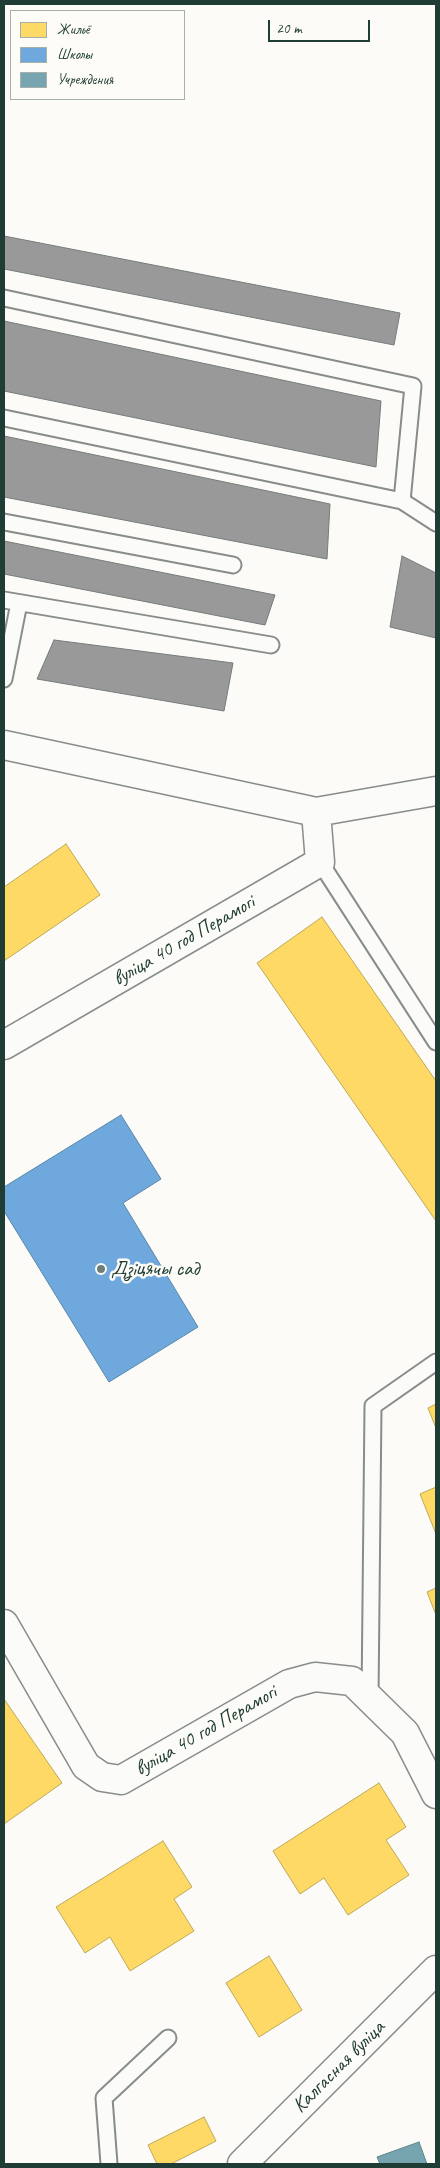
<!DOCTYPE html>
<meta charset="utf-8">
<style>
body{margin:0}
#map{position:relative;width:440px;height:2168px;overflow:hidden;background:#fcfbf8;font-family:Caveat,sans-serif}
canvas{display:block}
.frame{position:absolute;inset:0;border:5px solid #1f3d34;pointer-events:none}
.legend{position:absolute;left:10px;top:10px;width:175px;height:90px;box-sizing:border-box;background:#fdfcf7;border:1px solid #a4b0a9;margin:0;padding:6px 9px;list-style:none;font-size:15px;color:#1f3d34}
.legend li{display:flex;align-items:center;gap:10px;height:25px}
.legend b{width:25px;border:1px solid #a4b0a9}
.scale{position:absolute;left:268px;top:20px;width:102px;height:22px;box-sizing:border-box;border:2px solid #1f3d34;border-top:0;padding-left:6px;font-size:15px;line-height:18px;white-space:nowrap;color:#1f3d34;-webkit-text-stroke:4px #fdfcf7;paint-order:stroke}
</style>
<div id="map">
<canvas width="440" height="2168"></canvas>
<div class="frame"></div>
<ul class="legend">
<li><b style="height:14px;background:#ffd966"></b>Жильё</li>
<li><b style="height:14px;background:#6fa8dc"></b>Школы</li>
<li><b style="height:14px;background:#76a5af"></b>Учреждения</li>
</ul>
<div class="scale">20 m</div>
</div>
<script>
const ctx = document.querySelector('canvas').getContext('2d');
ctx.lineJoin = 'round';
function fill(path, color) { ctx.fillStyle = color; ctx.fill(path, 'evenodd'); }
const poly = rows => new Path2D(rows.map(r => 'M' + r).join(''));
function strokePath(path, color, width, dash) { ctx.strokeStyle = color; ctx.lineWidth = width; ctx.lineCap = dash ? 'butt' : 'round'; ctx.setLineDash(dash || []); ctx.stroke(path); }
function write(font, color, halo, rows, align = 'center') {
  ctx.font = font + ' Caveat,sans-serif'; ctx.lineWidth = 5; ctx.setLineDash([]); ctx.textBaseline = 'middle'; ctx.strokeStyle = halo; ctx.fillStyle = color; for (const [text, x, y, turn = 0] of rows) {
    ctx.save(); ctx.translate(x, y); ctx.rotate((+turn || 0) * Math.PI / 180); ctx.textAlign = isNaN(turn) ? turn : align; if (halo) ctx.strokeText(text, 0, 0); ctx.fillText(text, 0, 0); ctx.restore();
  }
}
const homes = poly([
 [66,844,100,895,4,961,4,887,66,844],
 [322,917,436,1081,436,1221,257,963,322,917],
 [436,1404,436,1428,428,1408,436,1404],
 [436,1487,436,1534,420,1494,436,1487],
 [436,1588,436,1615,427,1592,436,1588],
 [4,1699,62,1783,4,1824,4,1699],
 [379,1783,406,1827,386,1840,409,1875,348,1915,324,1878,300,1894,273,1851,379,1783],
 [163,1841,192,1887,174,1899,194,1931,130,1971,110,1937,85,1953,56,1907,163,1841],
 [269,1956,302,2010,259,2037,226,1983,269,1956],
 [204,2117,216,2141,171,2164,157,2164,148,2145,204,2117]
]);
const schools = poly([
 [121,1115,161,1179,123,1203,198,1327,109,1382,4,1211,4,1187,121,1115]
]);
const public = poly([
 [419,2142,427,2164,380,2164,377,2157,419,2142]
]);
const industry = poly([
 [4,236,400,313,394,345,4,269,4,236],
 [4,321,381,401,376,467,4,391,4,321],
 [4,436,330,504,327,559,4,497,4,436],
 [4,541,275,595,265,625,4,574,4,541],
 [402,556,436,573,436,638,390,627,402,556],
 [54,640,233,663,224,711,37,679,54,640]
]);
const lane = poly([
 [4,298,413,386,402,501],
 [4,418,402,501,436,523],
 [4,522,233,565],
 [4,600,271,645],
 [4,679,19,603],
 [320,862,436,1042],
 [370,1699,373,1406,436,1362],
 [109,2164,104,2098,168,2038]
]);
const street = poly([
 [4,745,316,812,436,791],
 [4,1045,320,862,316,812],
 [4,1624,86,1766,102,1777,121,1780,289,1684,315,1677,352,1681,405,1733,436,1794],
 [242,2164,436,1970]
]);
const markers = [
 [101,1269,5,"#6c8079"]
];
const streetNames = [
 ["вуліца 40 год Перамогі",184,941,-30],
 ["вуліца 40 год Перамогі",206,1731,-30],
 ["Калгасная вуліца",339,2067,-45]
];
const poiNames = [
 ["Дзіцячы сад",111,1269]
];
fill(homes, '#ffd966');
strokePath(homes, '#bcaa57', 1);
fill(schools, '#6fa8dc');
strokePath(schools, '#5788aa', 1);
fill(public, '#76a5af');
strokePath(public, '#5c868a', 1);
fill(industry, '#999');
strokePath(industry, '#747d7b', 1);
strokePath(lane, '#888d8a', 19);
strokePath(street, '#888d8a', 31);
strokePath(lane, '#fbfbf9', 15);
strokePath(street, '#fbfbf9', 28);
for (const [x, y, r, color] of markers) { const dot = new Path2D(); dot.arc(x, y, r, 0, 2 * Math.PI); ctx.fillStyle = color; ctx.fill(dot); strokePath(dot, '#fdfcf7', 2); }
write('21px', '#1f3d34', '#fdfcf7', streetNames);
write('21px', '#1f3d34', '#fdfcf7', poiNames, 'left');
</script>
